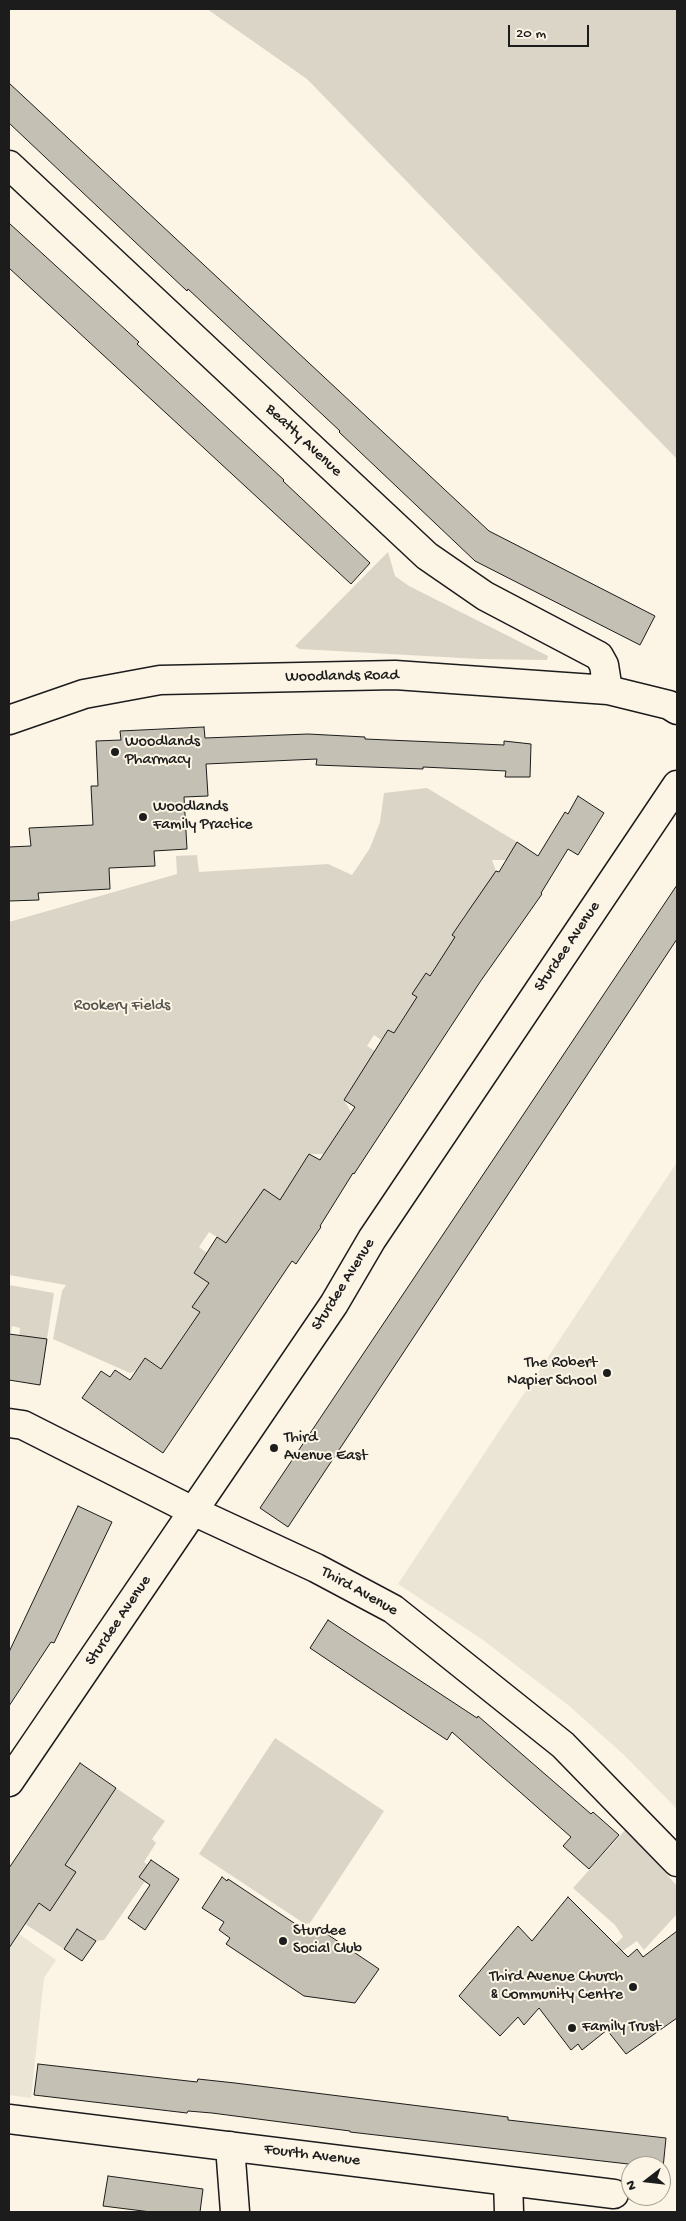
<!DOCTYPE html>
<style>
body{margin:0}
#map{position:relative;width:686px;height:2221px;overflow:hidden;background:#fcf5e5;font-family:"Gochi Hand",sans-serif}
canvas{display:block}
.frame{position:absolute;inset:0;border:10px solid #1c1c1c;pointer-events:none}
.north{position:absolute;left:621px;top:2156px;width:50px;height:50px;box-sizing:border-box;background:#fcf5e5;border:1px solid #a29e95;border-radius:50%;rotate:254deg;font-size:14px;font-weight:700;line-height:20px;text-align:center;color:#1c1c1c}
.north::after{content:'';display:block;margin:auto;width:18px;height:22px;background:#1c1c1c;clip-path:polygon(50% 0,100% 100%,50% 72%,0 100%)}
.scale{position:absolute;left:508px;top:25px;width:81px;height:22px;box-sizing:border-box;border:2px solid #1c1c1c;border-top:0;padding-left:6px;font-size:15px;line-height:18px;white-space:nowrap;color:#1c1c1c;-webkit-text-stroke:4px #fcf5e5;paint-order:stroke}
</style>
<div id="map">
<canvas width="686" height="2221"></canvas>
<div class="frame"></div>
<div class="north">N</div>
<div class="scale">20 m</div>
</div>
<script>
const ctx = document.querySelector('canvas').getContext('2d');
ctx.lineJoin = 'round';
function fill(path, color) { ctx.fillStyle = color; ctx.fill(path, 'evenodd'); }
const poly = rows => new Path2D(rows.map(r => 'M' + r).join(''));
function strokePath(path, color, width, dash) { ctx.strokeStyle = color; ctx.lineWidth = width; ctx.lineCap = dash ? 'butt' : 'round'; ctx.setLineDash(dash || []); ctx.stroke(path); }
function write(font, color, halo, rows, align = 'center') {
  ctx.font = font + ' "Gochi Hand",sans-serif'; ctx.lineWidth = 4; ctx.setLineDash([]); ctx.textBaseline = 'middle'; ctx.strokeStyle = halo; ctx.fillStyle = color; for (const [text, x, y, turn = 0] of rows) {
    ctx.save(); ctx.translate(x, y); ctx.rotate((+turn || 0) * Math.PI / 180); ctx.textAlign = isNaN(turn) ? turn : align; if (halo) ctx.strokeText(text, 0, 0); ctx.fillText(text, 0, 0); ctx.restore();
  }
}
const built = poly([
 [677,1162,677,1809,624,1755,568,1705,483,1640,398,1584],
 [9,1927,56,1960,44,1978,31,2098,9,2095]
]);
const green = poly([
 [207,9,677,9,677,459,307,79],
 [388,552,395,576,409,586,548,656,547,660,479,659,300,649,295,646],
 [427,788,517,842,506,860,492,860,496,871,478,920,466,913,452,935,462,942,446,969,437,964,430,976,425,974,413,994,425,1002,405,1015,398,1026,405,1030,400,1037,388,1030,381,1040,374,1035,367,1046,386,1058,357,1079,344,1100,351,1112,324,1154,309,1154,266,1222,248,1211,243,1219,242,1253,209,1232,199,1247,207,1253,240,1288,192,1307,203,1315,191,1325,180,1340,192,1349,162,1369,145,1358,135,1371,130,1373,53,1339,62,1291,66,1285,9,1275,9,922,177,874,176,856,197,855,199,872,328,864,352,875,370,848,380,822,384,793],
 [9,1285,54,1293,47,1339,19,1338,20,1328,12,1326,9,1342],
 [275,1738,384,1811,310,1923,305,1924,199,1854],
 [116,1788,165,1821,152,1839,156,1843,144,1862,148,1865,145,1881,104,1940,96,1941,77,1929,64,1949,14,1917,39,1903,45,1907,76,1872,65,1865],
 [627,1828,677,1886,677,1914,644,1950,637,1941,614,1957,609,1950,623,1937,615,1925,573,1888]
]);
const building = poly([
 [9,83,489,531,655,616,640,645,475,561,339,432,340,431,188,289,187,291,9,123,9,83],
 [9,223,139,342,137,344,284,480,283,481,370,563,351,584,9,268,9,223],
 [204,727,205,738,308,734,365,737,365,739,504,745,504,741,531,744,530,777,505,777,506,771,423,767,423,769,316,765,317,759,206,764,208,796,184,797,187,849,154,851,155,866,109,868,110,889,38,893,39,900,9,901,9,847,31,846,29,828,93,825,91,786,98,786,96,741,121,740,120,731,204,727],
 [578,796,604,813,578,855,568,849,541,893,542,894,480,982,354,1174,353,1173,320,1226,321,1227,296,1264,292,1261,163,1453,82,1398,101,1371,110,1377,115,1370,130,1380,145,1358,161,1369,200,1312,192,1307,209,1283,194,1273,217,1237,226,1243,264,1189,280,1200,309,1154,320,1160,355,1107,344,1100,388,1030,394,1033,417,997,412,994,426,973,430,976,455,937,452,935,467,913,496,871,499,872,517,842,538,856,565,812,568,814,578,796],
 [677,885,677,939,288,1527,260,1508,677,885],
 [9,1334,47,1339,40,1385,9,1380,9,1334],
 [78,1506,112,1522,54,1643,51,1642,9,1706,9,1652,78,1506],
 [328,1620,477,1718,478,1716,591,1814,593,1812,619,1835,589,1869,563,1846,571,1837,452,1732,447,1740,310,1648,328,1620],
 [80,1763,116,1788,65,1865,76,1872,50,1911,39,1903,9,1948,9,1868,80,1763],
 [151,1860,179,1879,145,1930,128,1918,150,1885,139,1877,151,1860],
 [222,1877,227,1881,228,1879,303,1929,318,1928,379,1969,355,2003,304,1996,226,1944,230,1938,219,1930,224,1922,202,1908,222,1877],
 [568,1897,628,1957,637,1949,643,1957,677,1931,677,2018,626,2054,607,2030,582,2050,578,2044,571,2050,539,2008,524,2025,518,2017,500,2036,459,1996,518,1926,532,1941,568,1897],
 [77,1929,96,1941,82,1961,64,1949,77,1929],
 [38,2064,197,2082,198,2079,235,2083,508,2117,508,2120,666,2138,663,2168,350,2132,350,2131,212,2113,188,2111,187,2113,34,2095,38,2064],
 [108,2176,203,2189,200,2212,151,2212,103,2206,108,2176]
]);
const minor = poly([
 [9,165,427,556,485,596,599,656,604,665,608,690],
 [9,720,84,694,160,680,395,675,608,690,669,705,677,710],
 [9,1423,23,1425,193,1511,316,1568,393,1609,563,1745,677,1862],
 [9,1782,334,1304,372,1239,677,785],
 [9,2119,614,2194],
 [230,2146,235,2212],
 [508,2181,509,2212]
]);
const markers = [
 [115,752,5,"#1c1c1c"],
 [143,817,5,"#1c1c1c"],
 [607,1373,5,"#1c1c1c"],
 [274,1448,5,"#1c1c1c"],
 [283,1941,5,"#1c1c1c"],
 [633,1987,5,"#1c1c1c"],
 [572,2028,5,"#1c1c1c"]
];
const streetNames = [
 ["Beatty Avenue",303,441,43],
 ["Woodlands Road",342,677,-1],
 ["Sturdee Avenue",568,947,-56],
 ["Sturdee Avenue",344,1285,-58],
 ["Third Avenue",359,1592,29],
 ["Sturdee Avenue",119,1621,-56],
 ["Fourth Avenue",312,2156,7]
];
const poiNames = [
 ["Woodlands",125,743],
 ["Pharmacy",125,761],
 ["Woodlands",153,808],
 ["Family Practice",153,826],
 ["The Robert",597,1364,"right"],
 ["Napier School",597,1382,"right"],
 ["Third",284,1439],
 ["Avenue East",284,1457],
 ["Sturdee",293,1932],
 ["Social Club",293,1950],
 ["Third Avenue Church",623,1978,"right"],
 ["& Community Centre",623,1996,"right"],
 ["Family Trust",582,2028]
];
const parkNames = [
 ["Rookery Fields",122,1007]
];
fill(built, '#ebe5d6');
fill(green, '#dbd5c8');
fill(building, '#c4c0b3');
strokePath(building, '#1c1c1c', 1);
strokePath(minor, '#1c1c1c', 31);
strokePath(minor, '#fcf5e5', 28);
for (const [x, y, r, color] of markers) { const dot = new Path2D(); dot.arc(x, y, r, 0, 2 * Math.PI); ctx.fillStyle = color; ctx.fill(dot); strokePath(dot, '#fcf5e5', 2); }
write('16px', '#1c1c1c', '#fcf5e5', streetNames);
write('16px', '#1c1c1c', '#fcf5e5', poiNames, 'left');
write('16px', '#555450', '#fcf5e5', parkNames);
</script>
